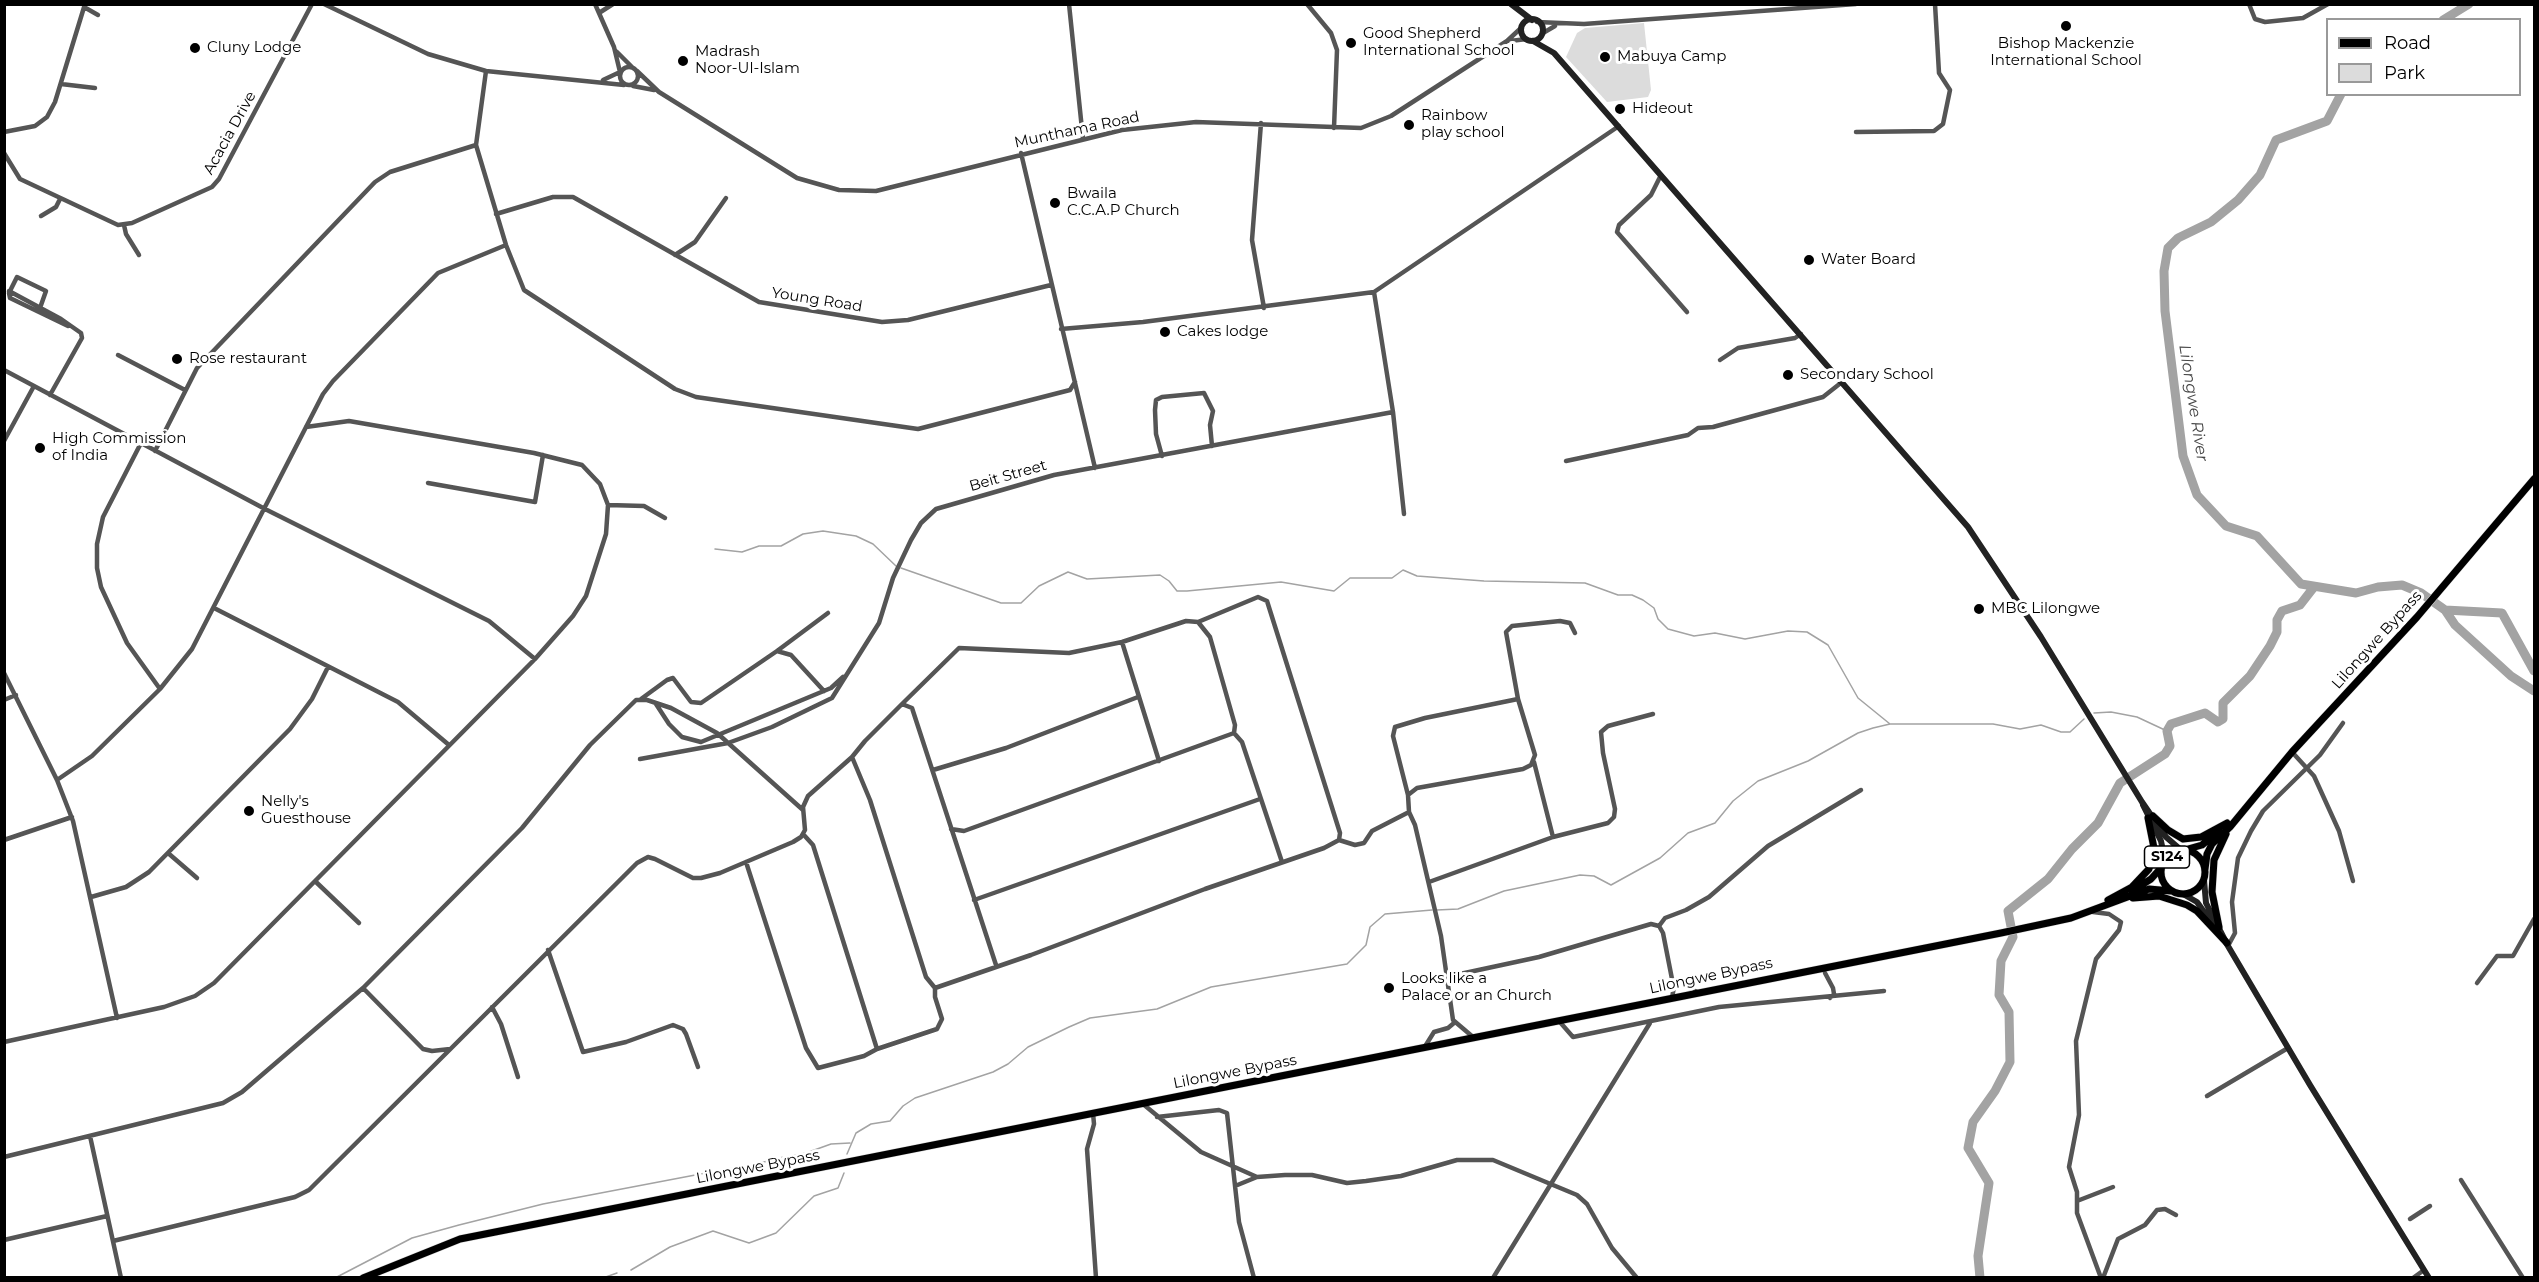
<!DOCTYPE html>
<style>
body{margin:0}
#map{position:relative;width:2539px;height:1282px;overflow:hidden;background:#fff;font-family:Montserrat,sans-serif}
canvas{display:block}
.frame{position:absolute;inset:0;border:6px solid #000;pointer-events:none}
.legend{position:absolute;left:2326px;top:18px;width:195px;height:78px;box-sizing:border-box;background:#fff;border:2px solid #999;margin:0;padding:8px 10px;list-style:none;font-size:18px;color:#000}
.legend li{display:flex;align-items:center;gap:12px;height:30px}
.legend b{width:30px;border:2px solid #999}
</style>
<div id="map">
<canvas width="2539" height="1282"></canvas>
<div class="frame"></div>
<ul class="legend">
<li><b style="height:8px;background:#000"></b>Road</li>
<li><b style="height:16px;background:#dcdcdc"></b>Park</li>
</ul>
</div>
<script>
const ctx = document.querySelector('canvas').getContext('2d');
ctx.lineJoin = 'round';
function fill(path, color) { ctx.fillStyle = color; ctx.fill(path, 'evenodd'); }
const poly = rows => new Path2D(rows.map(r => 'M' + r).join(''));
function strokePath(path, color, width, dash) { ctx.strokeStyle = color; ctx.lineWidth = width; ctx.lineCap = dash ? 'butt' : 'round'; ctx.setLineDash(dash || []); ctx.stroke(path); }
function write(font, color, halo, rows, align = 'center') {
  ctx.font = font + ' Montserrat,sans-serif'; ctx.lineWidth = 6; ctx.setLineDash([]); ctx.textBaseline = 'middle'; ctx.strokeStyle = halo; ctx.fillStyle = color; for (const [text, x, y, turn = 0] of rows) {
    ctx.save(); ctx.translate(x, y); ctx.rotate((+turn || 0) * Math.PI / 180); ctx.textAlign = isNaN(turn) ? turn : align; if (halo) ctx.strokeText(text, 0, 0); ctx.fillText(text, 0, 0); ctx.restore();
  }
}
const green = poly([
 [1644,23,1651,90,1648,97,1607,102,1566,57,1577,33,1585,28]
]);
const stream = poly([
 [715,549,742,552,759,546,781,546,803,534,823,531,856,536,873,544,896,566],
 [901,568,1001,603,1021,603,1039,586,1068,572,1087,579,1160,575,1169,581,1177,591,1187,591,1281,582,1334,591,1350,578,1392,578,1403,570,1417,576,1484,581,1585,583,1618,595,1632,595,1643,600,1654,608,1658,619,1668,629,1694,636,1715,633,1745,639,1788,631,1807,632,1828,645,1858,698,1890,724],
 [2094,713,2111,712,2137,717,2167,731],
 [1437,910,1458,909,1504,891,1580,875,1594,876,1611,885,1660,858,1688,833,1715,823,1733,801,1758,781,1808,761,1858,733,1873,728,1890,724,1993,724,2020,729,2041,725,2061,732,2070,732,2084,719],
 [847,1154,856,1133,871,1124,890,1121,903,1106,915,1098,993,1072,1008,1064,1028,1047,1069,1027,1090,1018,1157,1009,1211,987,1347,964,1366,945,1370,927,1385,914,1432,910],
 [779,1158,806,1153,831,1144,850,1143],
 [631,1270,670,1247,713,1231,749,1243,776,1233,814,1196,838,1188,844,1173],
 [335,1278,412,1238,459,1225,543,1204,774,1160],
 [603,1278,617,1273]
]);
const river = poly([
 [2443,20,2469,4],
 [2341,94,2327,121,2276,140,2260,175,2238,200,2211,222,2178,238,2168,248,2164,271,2165,311,2183,456,2197,495,2226,526,2257,536,2301,584,2356,593,2378,587,2402,585,2421,593,2445,610,2502,613,2534,671],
 [2445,610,2455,625,2511,676,2534,691],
 [1980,1278,1978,1256,1989,1183,1968,1148,1973,1122,1995,1091,2010,1062,2009,1012,1999,995,2001,961,2013,937,2008,911,2048,879,2072,849,2098,823,2120,783,2165,754,2170,746,2167,731,2171,724,2205,713,2218,722,2223,719,2223,703,2250,676,2270,646,2277,632,2277,620,2282,611,2300,605,2314,587]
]);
const street = poly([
 [324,4,428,54,486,71,624,85],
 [595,4,614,47,620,72,603,80],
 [1069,4,1083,139],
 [1307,4,1331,33,1337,50,1334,128],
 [2249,4,2255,19,2265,22,2303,18,2328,4],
 [84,7,98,15],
 [599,13,613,4],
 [1537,22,1584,24,1856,4],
 [1543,33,1555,26],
 [1510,41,1527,39],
 [617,52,632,67],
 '620 76a9 9 0 1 1 18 0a9 9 0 1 1-18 0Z',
 [486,71,476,145,506,245,524,290,675,389,696,397,918,429,1070,390,1075,382],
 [637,71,659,92,797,178,839,190,876,191,1122,130,1196,122,1361,128,1391,116,1507,41,1521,28],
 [61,84,95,88],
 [633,86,654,90],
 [1261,123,1252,240,1264,308],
 [4,132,35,126,47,117,55,102,85,4],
 [1856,132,1934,131,1943,124,1950,90,1939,73,1935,4],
 [4,153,20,179,118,225,132,223,212,187,219,179,312,4],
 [1021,153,1095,468],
 [1661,175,1651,195,1619,225,1617,232,1687,312],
 [496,214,553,197,573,197,759,302,882,322,908,320,1051,285],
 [41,216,56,207,60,199],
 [124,225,126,234,139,255],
 [675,255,695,242,726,198],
 [9,291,61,319,81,333,82,338,50,395],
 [40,308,46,291,17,277,9,293,10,298,68,326],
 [1061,329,1143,322,1374,292,1619,126],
 [118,355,185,390],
 [1720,360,1738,348,1795,338,1801,334],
 [4,370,265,509,489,621,535,659],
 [1393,412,1404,514],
 [4,441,34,386],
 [141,443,103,517,97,544,97,568,101,587,127,643,160,689],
 [155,451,197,368,375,182,390,172,476,145],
 [1162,456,1156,434,1155,410,1156,400,1162,397,1204,393,1213,411,1210,425,1212,446],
 [1566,461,1688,435,1698,428,1713,427,1823,397,1842,382],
 [428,483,535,502,543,455],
 [608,505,644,506,665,518],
 [214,608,398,702,449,745],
 [1198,622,1258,597,1267,601,1340,833,1339,840],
 [1122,642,1159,761],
 [777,651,828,613],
 [4,673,57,780,73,821,117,1018],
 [641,699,667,680,673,678,691,702,701,703,777,651,791,655,824,691],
 [4,700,16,695],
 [656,704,669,724,682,737,701,742,831,688,843,677],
 [902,704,959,648,1069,653,1122,642,1186,621,1198,622,1210,637,1235,725,1234,733,1242,742,1282,862],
 [2292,752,2314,776,2339,831,2353,881],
 [640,759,728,743,772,727,832,698,879,623,893,578,911,540,921,523,936,509,1054,475,1393,412,1374,292],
 [1534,762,1553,837],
 [933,770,1006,748,1138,697],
 [57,780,92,756,160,689,192,649,323,394,333,381,438,273,506,245],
 [1408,795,1417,788,1523,769,1531,765,1535,755,1518,699,1506,632,1512,626,1560,621,1570,623,1575,633],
 [1409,812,1415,825,1441,936,1453,1020,1473,1037],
 [951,829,964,831,1234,733],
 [803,834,813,845,877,1049],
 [4,840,72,817],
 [168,853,197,878],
 [746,862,806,1048,818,1068,864,1056,877,1049,937,1029,942,1019,935,997,935,988,926,977,870,800,852,757],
 [316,882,359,923],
 [1429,882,1553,837,1608,823,1614,817,1615,809,1603,753,1601,732,1608,726,1653,714],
 [91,897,126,887,149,872,290,729,312,699,328,667],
 [974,900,1260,799],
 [2093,912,2109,914,2121,922,2119,930,2096,959,2076,1041,2079,1115,2069,1167,2077,1192,2077,1213,2101,1278],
 [1659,926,1665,918,1686,910,1709,897,1768,846,1861,790],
 [2228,946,2235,933,2232,902,2238,858,2251,831,2263,811,2320,755,2343,723],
 [548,950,583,1052,626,1042,673,1025,683,1029,686,1034,698,1067],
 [1825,973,1833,988,1834,994,1830,998],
 [1446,977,1539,957,1651,924,1659,926,1663,933,1672,979,1699,993],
 [2477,983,2497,956,2513,956,2534,919],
 [363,988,423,1049,432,1051,450,1049],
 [935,988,1031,955,1205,889,1324,848,1339,840,1355,845,1364,843,1372,831,1409,812,1408,795,1393,736,1395,727,1425,718,1518,699],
 [1672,998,1675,981],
 [492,1007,501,1024,518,1077],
 [1559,1021,1573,1037,1719,1007,1884,991],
 [4,1042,164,1007,195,996,214,983,535,659,573,616,586,596,606,534,608,505,600,484,582,465,534,453,349,421,306,427],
 [1424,1048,1434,1032,1448,1028,1454,1023],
 [2207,1096,2288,1048],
 [1143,1104,1201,1152,1257,1177],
 [1093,1113,1094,1124,1087,1149,1096,1278],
 [1157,1117,1219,1110,1227,1113,1239,1222,1254,1278],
 [90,1136,121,1278],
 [4,1157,223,1103,242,1092,363,988,522,828,590,745,636,700,647,700,671,708,717,733,803,810],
 [2461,1180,2523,1278],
 [1235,1186,1257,1177,1285,1175,1312,1175,1347,1183,1366,1181,1401,1176,1457,1160,1493,1160,1577,1195,1587,1204,1612,1248,1637,1278],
 [2077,1201,2113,1187],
 [2410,1219,2430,1206],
 [4,1240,107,1216],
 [113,1241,295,1197,309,1190,637,863,648,857,655,859,693,878,701,878,720,873,793,842,801,837,805,830,803,807,808,796,852,757,865,741,902,704,912,708,996,965],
 [1493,1278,1650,1023],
 [2103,1278,2118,1239,2145,1225,2157,1210,2165,1209,2176,1215],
 [2413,1278,2424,1270]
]);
const secondary = poly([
 [1511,4,1532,20],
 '1521 30a11 11 0 1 1 22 0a11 11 0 1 1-22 0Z',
 [1533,41,1554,53,1968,527,2041,637,2142,802,2166,837,2181,850],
 [2143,805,2161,841,2165,860],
 [2204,880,2206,903,2225,940],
 [2183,894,2197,902,2214,926],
 [2225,941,2310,1085,2429,1278]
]);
const primary = poly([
 [2153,816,2168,830,2183,839,2201,837,2227,823],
 [2188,849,2202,845,2219,831],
 '2161 872a22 22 0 1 1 44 0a22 22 0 1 1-44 0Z',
 [2205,869,2207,854,2212,844,2230,827,2292,752,2417,617,2534,479],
 [2132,891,2151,879,2160,869],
 [2133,898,2159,896,2187,905,2197,911,2227,943],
 [2108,900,2132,887,2149,869,2154,848,2148,818],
 [2219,927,2212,892,2214,860,2226,834],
 [363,1278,460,1239,2001,933,2071,918,2149,889,2171,891]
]);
const markers = [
 [2066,26,6,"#000"],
 [1351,43,6,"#000"],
 [195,48,6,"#000"],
 [1605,57,6,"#000"],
 [683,61,6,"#000"],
 [1620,109,6,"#000"],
 [1409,125,6,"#000"],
 [1055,203,6,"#000"],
 [1809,260,6,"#000"],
 [1165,332,6,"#000"],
 [177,359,6,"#000"],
 [1788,375,6,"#000"],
 [40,448,6,"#000"],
 [1979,609,6,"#000"],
 [249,811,6,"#000"],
 [1389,988,6,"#000"]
];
const shields = [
 [2167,857,45]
];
const shieldNames = [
 ["S124",2167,857]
];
const poiNames = [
 ["Good Shepherd",1363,34],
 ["International School",1363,51],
 ["Bishop Mackenzie",2066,44,"center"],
 ["International School",2066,61,"center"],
 ["Cluny Lodge",207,48],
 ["Madrash",695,52],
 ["Noor-Ul-Islam",695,69],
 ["Mabuya Camp",1617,57],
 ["Hideout",1632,109],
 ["Rainbow",1421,116],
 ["play school",1421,133],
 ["Bwaila",1067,194],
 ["C.C.A.P Church",1067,211],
 ["Water Board",1821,260],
 ["Cakes lodge",1177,332],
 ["Rose restaurant",189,359],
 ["Secondary School",1800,375],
 ["High Commission",52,439],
 ["of India",52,456],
 ["MBC Lilongwe",1991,609],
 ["Nelly's",261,802],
 ["Guesthouse",261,819],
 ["Looks like a",1401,979],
 ["Palace or an Church",1401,996]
];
const streetNames = [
 ["Munthama Road",1077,130,-12],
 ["Acacia Drive",230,133,-61],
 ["Young Road",817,300,9],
 ["Beit Street",1008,476,-16],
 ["Lilongwe Bypass",2377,640,-48],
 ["Lilongwe Bypass",1711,976,-12],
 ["Lilongwe Bypass",1235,1072,-11],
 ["Lilongwe Bypass",758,1167,-11]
];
const waterNames = [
 ["Lilongwe River",2193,403,81]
];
fill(green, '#dcdcdc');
strokePath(stream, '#a3a3a3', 1.5);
strokePath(river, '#a3a3a3', 9);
strokePath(primary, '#dbdbdb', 8);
strokePath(street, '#555', 4.5);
strokePath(secondary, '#222', 6);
strokePath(primary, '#000', 7);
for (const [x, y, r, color] of markers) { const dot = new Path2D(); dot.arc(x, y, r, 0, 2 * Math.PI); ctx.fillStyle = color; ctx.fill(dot); strokePath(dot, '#fff', 2); }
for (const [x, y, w] of shields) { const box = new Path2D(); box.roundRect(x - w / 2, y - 11, w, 22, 4.5); ctx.fillStyle = '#fff'; ctx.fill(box); strokePath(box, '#000', 1.5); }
write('bold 14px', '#000', null, shieldNames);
write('15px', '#000', '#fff', poiNames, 'left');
write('15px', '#000', '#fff', streetNames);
write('italic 16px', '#444', '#fff', waterNames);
</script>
